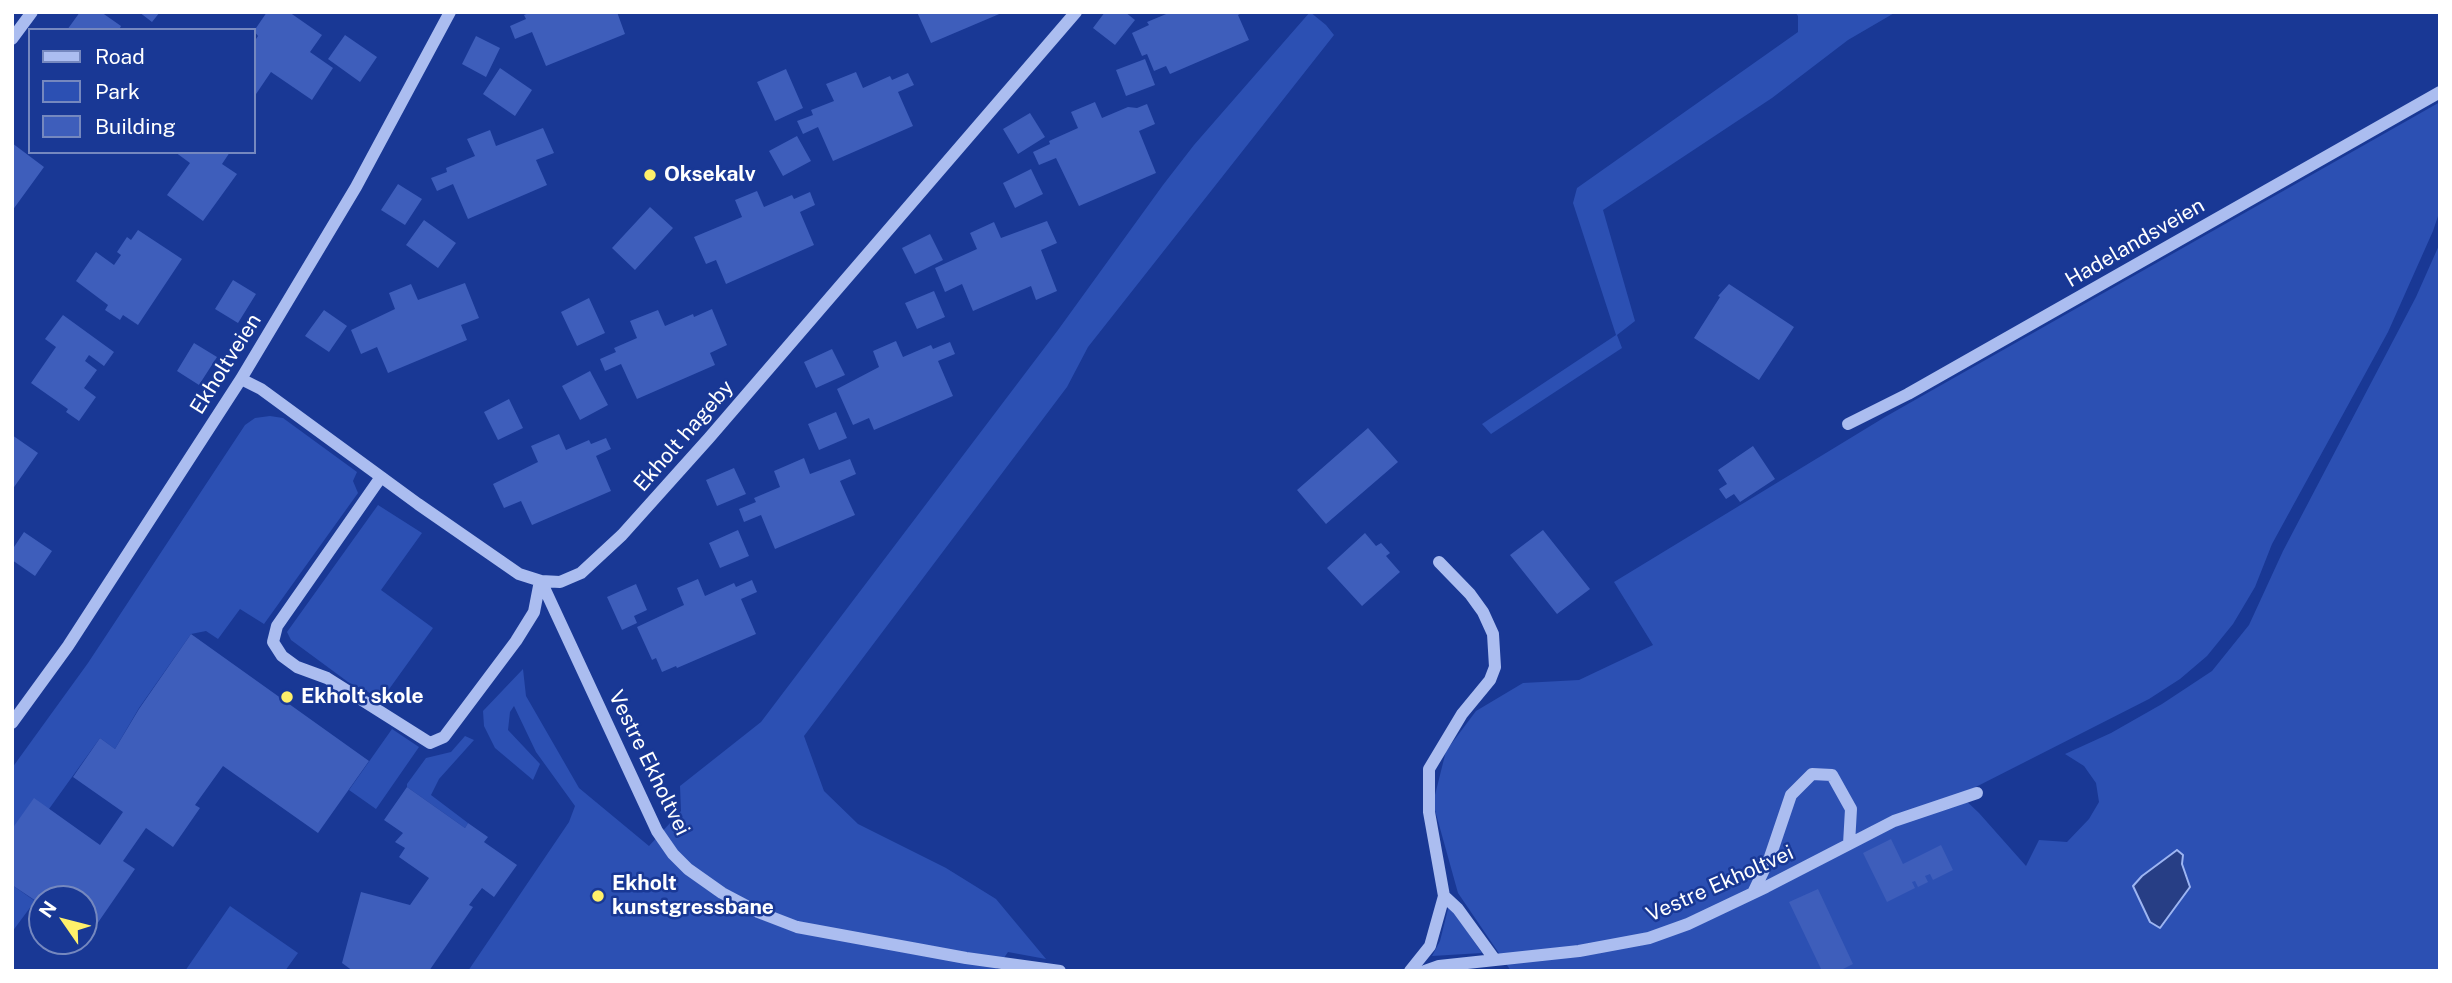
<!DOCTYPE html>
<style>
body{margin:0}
#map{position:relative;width:2452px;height:983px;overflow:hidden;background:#193895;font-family:"Public Sans",sans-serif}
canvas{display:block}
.frame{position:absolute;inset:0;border:14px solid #fff;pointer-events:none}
.legend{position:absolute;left:28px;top:28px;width:228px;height:126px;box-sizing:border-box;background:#193895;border:2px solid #7588bf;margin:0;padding:9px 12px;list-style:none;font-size:21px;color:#fff}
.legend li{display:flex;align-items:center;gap:14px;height:35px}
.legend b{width:35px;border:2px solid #7588bf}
.north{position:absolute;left:28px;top:885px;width:70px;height:70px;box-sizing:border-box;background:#193895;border:2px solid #7588bf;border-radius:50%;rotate:305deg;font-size:19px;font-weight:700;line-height:28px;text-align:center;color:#fff}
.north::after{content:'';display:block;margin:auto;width:24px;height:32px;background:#fff06a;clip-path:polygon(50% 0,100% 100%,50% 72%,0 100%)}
</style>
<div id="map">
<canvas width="2452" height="983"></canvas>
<div class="frame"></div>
<ul class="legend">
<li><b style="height:9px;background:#abbdf0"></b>Road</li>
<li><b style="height:19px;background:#2c50b3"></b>Park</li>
<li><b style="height:19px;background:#3e5ebb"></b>Building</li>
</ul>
<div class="north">N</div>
</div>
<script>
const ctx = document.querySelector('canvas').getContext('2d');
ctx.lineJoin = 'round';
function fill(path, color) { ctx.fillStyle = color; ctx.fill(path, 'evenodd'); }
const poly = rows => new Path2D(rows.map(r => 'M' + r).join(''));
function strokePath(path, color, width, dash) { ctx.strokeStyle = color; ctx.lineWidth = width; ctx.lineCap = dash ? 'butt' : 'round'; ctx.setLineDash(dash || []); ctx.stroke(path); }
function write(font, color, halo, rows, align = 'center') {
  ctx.font = font + ' "Public Sans",sans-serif'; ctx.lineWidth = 5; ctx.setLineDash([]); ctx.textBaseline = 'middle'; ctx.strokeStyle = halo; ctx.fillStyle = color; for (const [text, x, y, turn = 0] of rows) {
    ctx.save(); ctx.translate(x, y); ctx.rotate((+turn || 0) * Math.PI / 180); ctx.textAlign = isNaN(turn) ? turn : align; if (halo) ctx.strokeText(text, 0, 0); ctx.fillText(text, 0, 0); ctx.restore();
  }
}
const green = poly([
 [1310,12,1326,25,1334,35,1088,347,1067,387,804,736,824,791,858,824,946,868,996,899,1046,959,1008,952,995,971,468,971,569,822,575,806,536,752,514,706,510,712,508,730,540,764,533,780,495,748,484,726,483,711,523,669,526,696,579,788,649,846,681,811,680,786,761,722,1058,330,1163,185,1194,145],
 [1795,12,1896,12,1848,40,1772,98,1603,210,1635,321,1617,335,1622,348,1491,434,1482,424,1616,335,1573,203,1577,188,1798,32,1798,16],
 [2440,102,2440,210,2433,231,2388,332,2272,544,2255,587,2233,624,2207,656,2180,679,2149,699,1960,795,1979,813,2026,866,2039,840,2067,842,2089,819,2099,802,2096,783,2084,766,2065,754,2111,733,2162,704,2212,671,2249,625,2283,551,2416,297,2440,243,2440,971,1511,971,1458,893,1433,803,1446,751,1476,711,1523,683,1579,680,1653,645,1614,582,1885,417],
 [270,416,283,418,357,472,353,481,358,493,264,624,240,609,218,639,206,631,191,634,139,708,115,749,100,738,49,809,12,829,12,768,88,663,245,425,255,418],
 [378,505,422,533,381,590,433,628,382,699,348,682,291,640,287,632],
 [392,729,419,747,376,809,349,790],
 [465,736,474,740,439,779,431,795,468,823,465,828,407,787,407,784,426,758,451,752],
 [12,885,35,901,12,932],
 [1449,905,1482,953,1432,956,1440,941],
 [230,906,298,953,285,971,185,971]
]);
const water = poly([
 [2177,850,2183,855,2182,864,2190,887,2160,928,2150,922,2133,886,2142,876,2177,850]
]);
const building = poly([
 [80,12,101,12,121,26,119,30,67,30],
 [139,12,160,12,152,22],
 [267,12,289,12,322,35,310,52,333,68,312,100,271,72,254,97,254,42,258,36,254,31],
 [531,12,617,12,625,34,546,66,532,32,515,39,510,26,526,19,524,15],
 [917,12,1004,12,931,43],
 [1105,12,1125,12,1135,20,1115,45,1093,28],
 [1171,12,1244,12,1238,15,1249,40,1170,74,1166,66,1154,71,1147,54,1142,56,1132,33,1149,25,1147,22],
 [345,35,377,57,360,82,328,59],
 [476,36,500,48,486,77,462,64],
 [1145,59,1155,85,1126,96,1116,70],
 [500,68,532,90,515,116,483,94],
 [786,69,803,108,775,121,757,82],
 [856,72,863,88,890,76,892,80,908,73,914,85,898,92,913,126,833,161,818,127,803,134,797,121,813,115,811,110,834,101,826,84],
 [1095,102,1102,118,1128,107,1137,108,1147,104,1155,124,1139,131,1156,173,1079,206,1056,158,1039,165,1033,152,1050,144,1049,141,1078,128,1071,112],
 [1030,113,1045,137,1018,154,1003,129],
 [543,128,554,153,536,160,547,185,468,219,453,184,437,191,431,178,447,172,446,168,475,156,467,139,490,130,496,146],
 [797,136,811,161,783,176,769,151],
 [12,143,44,167,12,211],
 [175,152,230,152,222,164,237,174,203,221,167,195,190,163],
 [1031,169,1043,194,1015,208,1003,183],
 [398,184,422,199,405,225,381,210],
 [757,191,764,207,792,195,794,199,810,192,815,205,800,212,814,245,726,284,716,260,706,264,694,237,742,217,735,200],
 [650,207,673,228,635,270,612,248],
 [424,220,456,243,438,268,406,245],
 [1047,221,1057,243,1041,250,1057,291,1036,300,1031,286,973,311,962,284,945,292,935,268,977,249,970,233,994,222,1001,238],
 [138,230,182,259,138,325,123,315,120,320,105,310,108,305,76,281,96,252,114,265,121,255,117,252,127,237,131,240],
 [930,234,943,260,915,274,902,248],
 [233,280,256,294,238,323,215,309],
 [465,283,479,318,461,325,467,340,388,373,377,347,361,354,351,330,395,309,389,293,411,284,418,300],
 [1729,284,1794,327,1759,380,1694,338,1720,297,1718,296],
 [934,291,945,317,917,329,905,303],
 [589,298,605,333,577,346,561,312],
 [712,309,727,345,710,353,715,365,637,399,621,364,605,371,600,359,616,352,614,348,637,338,630,321,658,310,665,326,693,314,694,317],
 [324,310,347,326,329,352,305,336],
 [63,315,114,352,104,366,89,355,85,361,97,370,84,388,96,397,79,421,66,412,68,409,31,383,56,347,45,339],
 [896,341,903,357,931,345,933,349,950,342,955,354,938,361,953,396,874,430,869,418,853,425,837,389,879,367,873,351],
 [194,343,217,357,199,385,177,371],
 [832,349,845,375,816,388,804,362],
 [590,371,608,405,580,420,562,386],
 [509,399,523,428,498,440,484,412],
 [836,412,847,438,819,450,808,424],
 [1368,428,1398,462,1326,524,1297,490],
 [559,434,566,450,589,440,591,444,606,438,611,449,596,456,611,491,532,525,521,501,504,508,493,484,538,462,531,446],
 [12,435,38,453,12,490],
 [1753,446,1775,479,1740,502,1734,494,1726,499,1719,489,1727,484,1718,470],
 [804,458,810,474,850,459,856,474,840,481,855,515,775,549,761,515,744,522,739,509,756,502,754,498,780,487,774,471],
 [734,468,746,494,717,506,706,480],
 [738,530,749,556,720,568,709,543],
 [1543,530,1590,589,1557,614,1510,555],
 [24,532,52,551,35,576,12,560,12,550],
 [1365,533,1376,546,1381,543,1390,553,1386,556,1400,572,1362,606,1327,568],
 [698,579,705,596,734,583,736,587,752,580,757,592,741,599,756,634,677,668,676,666,662,672,656,658,652,660,637,627,684,605,677,588],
 [636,584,647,610,634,616,637,623,622,630,607,597],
 [191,634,369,761,318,833,223,766,195,805,200,808,173,847,146,828,123,861,135,869,88,937,84,935,84,899,42,899,42,905,12,885,12,829,34,798,100,845,123,812,73,777,100,738,115,749,139,709],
 [407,787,465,828,468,823,488,837,484,842,517,865,494,897,482,888,469,905,473,907,429,971,353,971,342,963,361,892,410,905,429,878,399,857,405,848,395,842,403,833,384,820],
 [1891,839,1903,864,1941,845,1953,870,1933,880,1930,874,1925,876,1928,882,1918,887,1915,881,1912,882,1915,888,1887,902,1863,853],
 [1818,889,1853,964,1839,971,1822,971,1789,902]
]);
const minor = poly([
 [12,39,32,12],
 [241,379,261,389,418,504,519,574,541,581,560,582,581,573,622,535,709,438,1076,12],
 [1848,424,1908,394,2440,92],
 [381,477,277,626,273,642,282,656,297,667,327,678,430,743,444,737,516,641,534,612,540,581],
 [541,581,657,831,673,854,688,869,722,893,758,912,797,927,966,958,1060,971],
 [12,723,68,646,241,379,356,187,450,12],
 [1753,893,1770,857,1791,795,1812,774,1832,775,1851,809,1849,844],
 [1444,896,1458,909,1495,960],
 [1410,971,1430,946,1444,896,1429,812,1429,769,1462,714,1490,680,1495,667,1493,634,1483,612,1470,594,1439,562],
 [1425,971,1439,966,1579,951,1649,938,1688,924,1766,887,1894,821,1977,793]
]);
const markers = [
 [650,175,7,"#fff06a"],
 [287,697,7,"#fff06a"],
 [598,896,7,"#fff06a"]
];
const poiNames = [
 ["Oksekalv",664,175],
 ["Ekholt skole",301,697],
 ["Ekholt",612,884],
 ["kunstgressbane",612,908]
];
const streetNames = [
 ["Hadelandsveien",2135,243,-30],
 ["Ekholtveien",226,364,-58],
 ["Ekholt hageby",684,436,-49],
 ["Vestre Ekholtvei",649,763,64],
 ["Vestre Ekholtvei",1720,884,-24]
];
fill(green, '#2c50b3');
fill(water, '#273e85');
strokePath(water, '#9db5f2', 2);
fill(building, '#3e5ebb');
strokePath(minor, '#abbdf0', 12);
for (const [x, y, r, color] of markers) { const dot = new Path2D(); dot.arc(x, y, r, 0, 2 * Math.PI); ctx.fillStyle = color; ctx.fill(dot); strokePath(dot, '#193895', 2.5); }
write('bold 21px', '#fff', '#193895', poiNames, 'left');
write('21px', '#fff', '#193895', streetNames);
</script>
